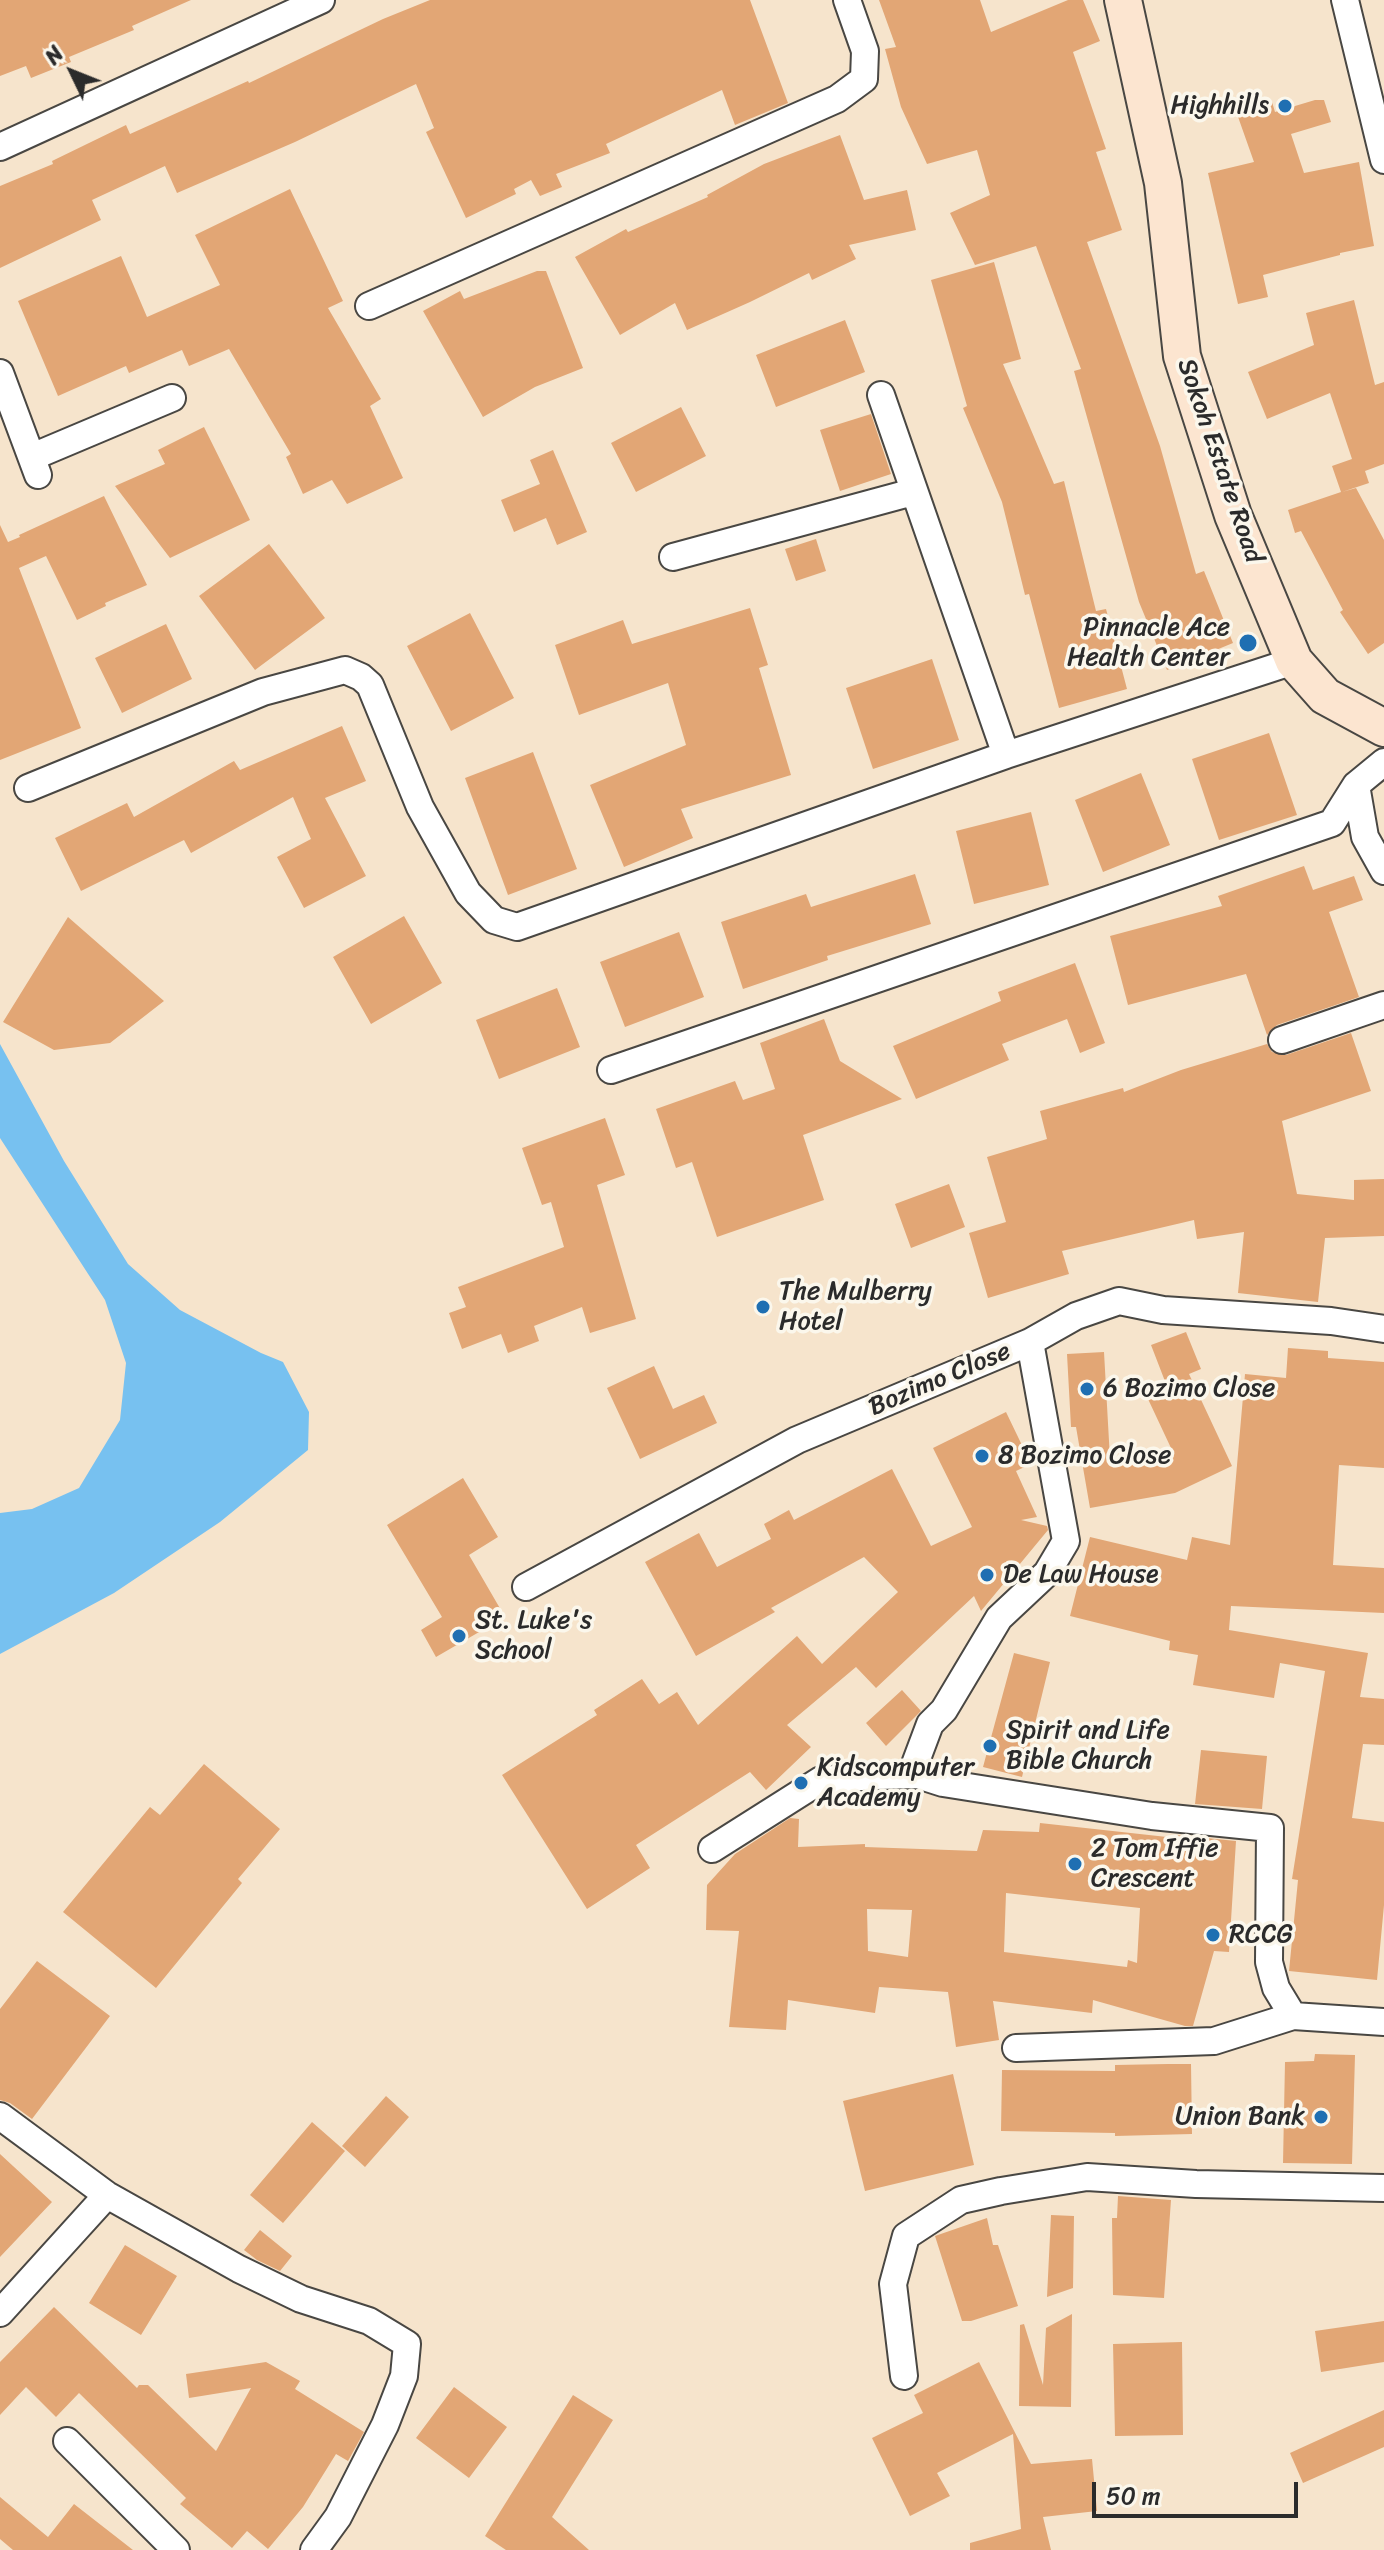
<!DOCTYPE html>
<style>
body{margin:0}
#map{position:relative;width:1384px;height:2550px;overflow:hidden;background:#f6e4cc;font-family:Sriracha,sans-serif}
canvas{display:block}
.north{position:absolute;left:32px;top:32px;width:80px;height:80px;-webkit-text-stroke:6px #fbf7ec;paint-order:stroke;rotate:313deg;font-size:22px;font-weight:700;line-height:32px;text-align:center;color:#2b2b2b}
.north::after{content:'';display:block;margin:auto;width:28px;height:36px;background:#2b2b2b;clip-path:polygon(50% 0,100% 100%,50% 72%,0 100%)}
.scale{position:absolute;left:1092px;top:2482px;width:206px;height:36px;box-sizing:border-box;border:4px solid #2b2b2b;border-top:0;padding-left:10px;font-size:24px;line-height:28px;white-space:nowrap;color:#2b2b2b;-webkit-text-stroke:6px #fbf7ec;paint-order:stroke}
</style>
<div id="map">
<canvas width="1384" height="2550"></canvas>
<div class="north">N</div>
<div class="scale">50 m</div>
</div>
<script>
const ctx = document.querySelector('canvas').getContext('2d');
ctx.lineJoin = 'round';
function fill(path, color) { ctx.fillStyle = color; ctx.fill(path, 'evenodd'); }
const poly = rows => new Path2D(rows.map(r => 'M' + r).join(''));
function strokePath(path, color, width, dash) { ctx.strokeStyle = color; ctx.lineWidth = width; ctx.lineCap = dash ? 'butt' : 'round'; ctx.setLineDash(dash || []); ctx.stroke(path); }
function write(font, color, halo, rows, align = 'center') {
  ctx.font = font + ' Sriracha,sans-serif'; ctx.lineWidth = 7; ctx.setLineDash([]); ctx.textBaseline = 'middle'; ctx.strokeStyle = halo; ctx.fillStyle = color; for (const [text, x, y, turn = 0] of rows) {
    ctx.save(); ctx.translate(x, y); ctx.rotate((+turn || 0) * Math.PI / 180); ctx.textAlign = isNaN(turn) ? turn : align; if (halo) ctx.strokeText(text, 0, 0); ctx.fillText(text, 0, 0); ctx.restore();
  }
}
const water = poly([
 [0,1044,64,1161,128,1264,180,1310,261,1353,283,1362,309,1412,308,1450,220,1522,114,1593,0,1654,0,1513,32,1509,79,1488,120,1420,126,1363,105,1300,0,1138]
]);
const building = poly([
 [0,0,191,0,132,26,134,30,69,57,71,62,31,78,26,66,0,76],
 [430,0,750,0,788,103,735,125,722,90,606,144,610,153,556,174,562,187,540,196,531,180,514,189,516,194,466,218,426,132,434,128,416,84,295,142,177,193,165,166,92,200,101,220,0,268,0,186,53,164,52,161,126,125,130,134,248,81,249,83,383,19],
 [879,0,980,0,991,32,1068,0,1083,0,1100,41,1073,52,1106,149,1096,152,1122,230,1087,242,1160,446,1196,574,1204,571,1233,643,1167,670,1139,602,1074,371,1081,369,1036,246,975,265,950,213,990,195,977,150,927,164,901,107,885,49,896,47],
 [1315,100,1324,100,1331,122,1291,134,1304,173,1359,162,1374,246,1340,253,1340,255,1263,275,1268,297,1238,304,1208,173,1254,162,1237,114,1272,102,1275,112],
 [840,135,864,200,907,190,916,230,849,245,856,259,812,280,809,273,750,302,687,330,675,303,620,335,575,257,626,229,628,232,708,197,707,195,764,164],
 [290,189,343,301,328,308,381,399,370,406,403,478,347,504,332,480,303,494,286,457,291,454,229,349,189,366,182,350,129,373,126,366,58,396,18,301,121,256,147,317,220,285,195,235],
 [994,262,1021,359,1003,364,1054,484,1064,481,1096,611,1106,609,1127,689,1059,708,1029,594,1025,595,1002,502,963,408,967,406,931,280],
 [537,271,546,271,583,368,535,387,483,417,423,311,460,291,464,299],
 [1354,300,1375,385,1384,382,1384,464,1365,471,1369,483,1342,492,1356,488,1384,540,1384,643,1368,654,1340,612,1343,610,1301,531,1295,533,1288,510,1341,492,1332,466,1352,459,1330,393,1267,419,1248,372,1314,345,1306,313],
 [845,320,865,372,776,407,756,355],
 [681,407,706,456,636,492,611,443],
 [871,414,891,474,840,491,820,430],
 [204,427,250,520,170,558,115,486,165,464,158,450],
 [553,450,587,532,557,545,546,518,514,532,501,500,540,484,530,460],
 [104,496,147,585,105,603,106,606,77,620,46,556,19,568,81,728,0,760,0,525,8,542,20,537,19,535],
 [816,539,826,571,796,581,785,549],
 [269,544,325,618,255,670,199,596],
 [750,608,768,665,759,668,791,775,681,809,693,838,624,867,590,785,686,745,668,683,579,715,555,645,623,620,632,644],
 [470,613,514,698,451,731,407,646],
 [166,624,192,679,122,713,95,658],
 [932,659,959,740,873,769,846,688],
 [342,726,366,781,325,798,366,876,304,908,277,857,311,839,293,797,191,853,184,840,81,891,55,838,127,803,134,817,234,761,240,770],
 [1269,733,1297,815,1219,840,1192,759],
 [533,752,577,869,508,895,465,778],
 [1141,773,1170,845,1103,872,1075,800],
 [1031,812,1049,885,974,904,956,831],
 [1304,866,1313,890,1354,876,1363,900,1329,912,1359,997,1277,1025,1267,1035,1246,974,1128,1005,1110,936,1222,906,1218,896],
 [915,874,931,924,827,956,828,960,743,989,721,922,806,894,811,907],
 [404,916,442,983,371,1024,333,957],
 [68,917,164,1001,110,1043,54,1050,3,1022],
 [679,932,704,997,625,1027,600,962],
 [1075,963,1105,1043,1080,1053,1067,1019,1002,1044,1009,1060,916,1099,893,1046,1001,1001,998,992],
 [557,988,580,1047,499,1079,476,1020],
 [824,1019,840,1061,902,1099,803,1135,824,1200,717,1237,692,1162,676,1168,656,1109,735,1081,743,1100,775,1089,760,1043],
 [1351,1033,1371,1091,1282,1121,1297,1194,1354,1200,1354,1180,1384,1179,1384,1236,1325,1238,1318,1302,1238,1293,1244,1232,1197,1239,1194,1220,1062,1251,1069,1274,988,1298,969,1233,1006,1222,987,1157,1047,1139,1040,1111,1123,1088,1124,1092,1181,1070,1267,1044,1272,1052,1286,1055],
 [605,1118,625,1175,597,1185,636,1319,590,1333,582,1307,534,1326,539,1341,508,1353,501,1334,462,1349,449,1313,466,1307,458,1287,564,1247,551,1202,542,1205,522,1148],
 [949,1184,965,1227,911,1248,895,1204],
 [1186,1332,1201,1369,1189,1374,1232,1466,1175,1493,1090,1508,1076,1427,1071,1427,1067,1354,1104,1352,1110,1459,1171,1448,1148,1399,1168,1389,1151,1345],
 [1288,1348,1328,1351,1328,1358,1384,1362,1384,1468,1339,1465,1333,1565,1384,1568,1384,1613,1231,1606,1229,1630,1368,1653,1360,1697,1384,1699,1384,1745,1363,1744,1352,1818,1384,1822,1384,1905,1377,1980,1289,1971,1298,1880,1292,1879,1325,1671,1280,1663,1274,1698,1193,1685,1198,1655,1169,1650,1170,1641,1070,1616,1090,1537,1187,1560,1192,1537,1230,1545,1245,1374,1286,1378],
 [654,1366,673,1409,704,1395,717,1423,640,1459,607,1388],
 [1006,1412,1031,1464,1016,1471,1037,1517,1021,1520,1047,1526,1048,1530,981,1611,974,1596,876,1688,856,1667,787,1725,811,1747,766,1790,750,1772,636,1845,650,1868,587,1909,502,1775,597,1715,594,1710,642,1679,659,1704,677,1692,698,1725,797,1636,822,1664,898,1592,864,1557,771,1608,775,1612,696,1656,645,1562,699,1533,717,1567,771,1539,764,1524,789,1510,794,1520,892,1469,931,1546,972,1527,933,1448],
 [463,1478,498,1537,469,1555,505,1617,436,1657,421,1630,442,1617,387,1525],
 [1014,1653,1050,1662,1022,1777,983,1767],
 [902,1690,921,1711,886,1746,866,1723],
 [1201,1750,1267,1756,1262,1809,1195,1804],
 [204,1764,280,1829,238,1879,242,1883,156,1988,63,1912,150,1807,160,1815],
 [790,1818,799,1819,798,1847,865,1844,865,1847,977,1851,983,1830,1039,1832,1040,1823,1176,1838,1176,1835,1236,1841,1229,1952,1214,1951,1193,2026,1185,2026,1093,2000,1092,2013,993,2001,999,2040,956,2047,948,1992,879,1987,875,2013,788,2000,786,2030,729,2027,739,1931,706,1930,707,1885,735,1854],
 [1006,1893,1140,1908,1137,1963,1128,1960,1127,1967,1004,1952],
 [867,1909,912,1910,908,1957,868,1951],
 [37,1961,110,2016,32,2119,10,2103,0,2100,0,2009],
 [1315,2054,1355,2055,1352,2164,1283,2163,1285,2062,1314,2061],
 [1168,2064,1191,2064,1192,2134,1115,2136,1115,2133,1001,2131,1002,2070,1115,2071,1115,2065],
 [953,2074,974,2165,865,2191,843,2101],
 [386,2096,409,2117,365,2167,342,2146],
 [312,2122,345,2151,283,2223,250,2195],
 [0,2154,52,2202,0,2257],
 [1118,2196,1171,2200,1164,2298,1113,2295,1112,2218,1117,2218],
 [1051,2215,1074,2216,1073,2288,1047,2297],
 [987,2218,993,2245,998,2245,1018,2306,971,2321,962,2321,935,2236],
 [260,2230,292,2256,280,2271,257,2260,244,2250],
 [125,2245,177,2276,141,2335,89,2303],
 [54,2307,137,2388,139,2385,148,2385,216,2451,251,2388,189,2398,186,2374,266,2362,300,2381,295,2389,364,2432,348,2461,336,2454,303,2507,268,2549,247,2531,232,2548,180,2504,186,2498,79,2393,56,2417,26,2387,0,2415,0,2362],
 [1072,2314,1071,2407,1019,2406,1020,2325,1024,2324,1043,2385,1046,2328],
 [1384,2321,1384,2362,1321,2372,1315,2331],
 [1182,2342,1183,2435,1115,2436,1113,2344],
 [979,2362,1031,2464,1092,2459,1097,2511,1043,2517,1051,2550,970,2550,970,2543,1021,2529,1013,2434,937,2473,950,2496,910,2516,872,2438,923,2413,914,2395],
 [454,2387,507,2427,469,2478,416,2438],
 [573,2395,613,2420,552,2517,589,2550,506,2550,485,2536],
 [1384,2410,1384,2447,1303,2483,1290,2453],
 [0,2497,48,2537,74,2504,133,2550,13,2550,0,2539]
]);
const street = poly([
 [1345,0,1384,160],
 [0,147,321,0],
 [369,306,837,99,864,79,865,51,847,0],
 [0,373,38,475],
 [881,395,1006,755],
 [32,457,172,398],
 [673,557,913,492],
 [1356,785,1365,837,1384,871],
 [28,788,263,692,345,670,361,677,370,685,420,807,468,893,494,920,517,927,1006,755,1294,661],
 [1282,1040,1384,1005],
 [611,1070,1332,823,1356,785,1384,762],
 [526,1587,797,1440,1030,1342,1076,1316,1119,1301,1163,1310,1331,1321,1384,1329],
 [918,1775,915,1764,930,1724,944,1710,999,1618,1047,1573,1066,1541,1030,1342],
 [712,1849,821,1780,875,1776,918,1775,943,1783,1152,1816,1270,1828,1269,1962,1276,1988,1293,2016,1384,2022],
 [1016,2048,1214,2041,1293,2016],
 [0,2116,107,2195,239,2269,301,2299,369,2321,407,2344,404,2376,385,2425,338,2517,314,2550],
 [0,2313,107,2195],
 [904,2376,893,2284,906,2236,961,2200,1001,2191,1087,2177,1196,2184,1384,2188],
 [67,2441,176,2550]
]);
const secondary = poly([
 [1123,0,1163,183,1182,356,1233,515,1294,661,1325,696,1384,728]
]);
const markers = [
 [1285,106,8,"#1f6fb2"],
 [1248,643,10,"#1f6fb2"],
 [763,1307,8,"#1f6fb2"],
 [1087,1389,8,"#1f6fb2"],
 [982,1456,8,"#1f6fb2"],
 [987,1575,8,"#1f6fb2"],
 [459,1636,8,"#1f6fb2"],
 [990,1746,8,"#1f6fb2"],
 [801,1783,8,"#1f6fb2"],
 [1075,1864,8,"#1f6fb2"],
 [1213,1935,8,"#1f6fb2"],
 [1321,2117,8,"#1f6fb2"]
];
const poiNames = [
 ["Highhills",1269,106,"right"],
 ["Pinnacle Ace",1230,628,"right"],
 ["Health Center",1230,658,"right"],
 ["The Mulberry",779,1292],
 ["Hotel",779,1322],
 ["6 Bozimo Close",1103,1389],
 ["8 Bozimo Close",998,1456],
 ["De Law House",1003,1575],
 ["St. Luke's",475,1621],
 ["School",475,1651],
 ["Spirit and Life",1006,1731],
 ["Bible Church",1006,1761],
 ["Kidscomputer",817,1768],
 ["Academy",817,1798],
 ["2 Tom Iffie",1091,1849],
 ["Crescent",1091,1879],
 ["RCCG",1229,1935],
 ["Union Bank",1305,2117,"right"]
];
const streetNames = [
 ["Sokoh Estate Road",1219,461,71],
 ["Bozimo Close",940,1380,-23]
];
fill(water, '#77c1f0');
fill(building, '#e2a675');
strokePath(street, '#494743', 30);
strokePath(secondary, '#494743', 40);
strokePath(street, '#fff', 26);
strokePath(secondary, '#fce5d0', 36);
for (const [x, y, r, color] of markers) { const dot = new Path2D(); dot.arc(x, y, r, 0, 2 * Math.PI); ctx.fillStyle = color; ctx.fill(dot); strokePath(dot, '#fbf7ec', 3); }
write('26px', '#2b2b2b', '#fbf7ec', poiNames, 'left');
write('26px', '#2b2b2b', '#fbf7ec', streetNames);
</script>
